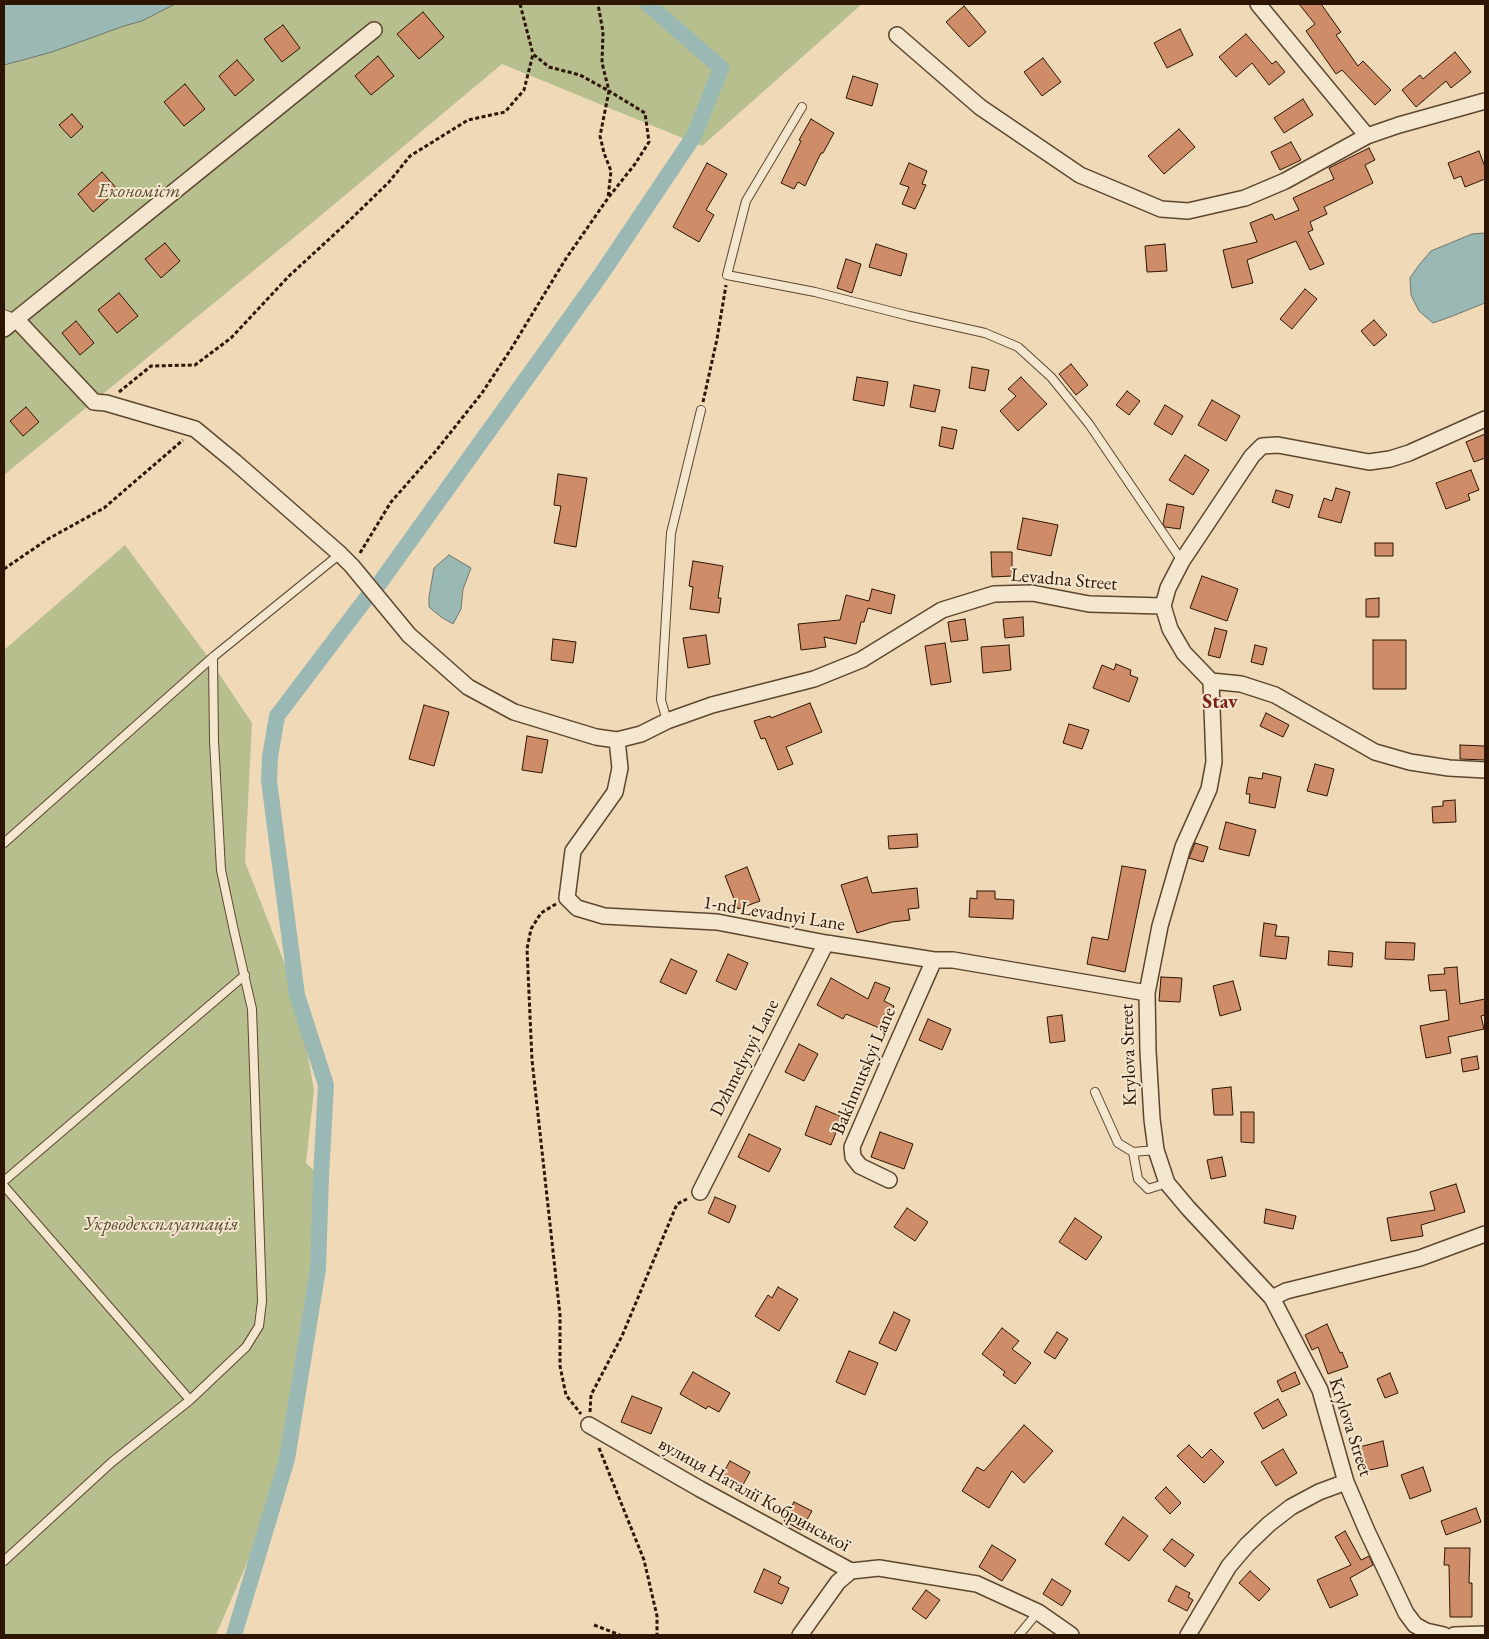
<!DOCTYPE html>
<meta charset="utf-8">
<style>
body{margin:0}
#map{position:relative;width:1489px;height:1639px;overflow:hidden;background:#f0d9b7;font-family:"EB Garamond",serif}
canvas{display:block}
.frame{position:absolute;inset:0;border:5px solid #2d1501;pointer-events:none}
</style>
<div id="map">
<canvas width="1489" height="1639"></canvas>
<div class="frame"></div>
</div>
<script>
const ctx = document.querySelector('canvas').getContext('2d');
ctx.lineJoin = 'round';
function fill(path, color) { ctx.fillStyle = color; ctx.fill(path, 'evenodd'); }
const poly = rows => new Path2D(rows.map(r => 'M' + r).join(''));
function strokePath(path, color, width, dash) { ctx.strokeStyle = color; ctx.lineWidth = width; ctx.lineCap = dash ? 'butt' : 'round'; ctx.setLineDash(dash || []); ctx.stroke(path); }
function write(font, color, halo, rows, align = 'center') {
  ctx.font = font + ' "EB Garamond",serif'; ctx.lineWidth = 4; ctx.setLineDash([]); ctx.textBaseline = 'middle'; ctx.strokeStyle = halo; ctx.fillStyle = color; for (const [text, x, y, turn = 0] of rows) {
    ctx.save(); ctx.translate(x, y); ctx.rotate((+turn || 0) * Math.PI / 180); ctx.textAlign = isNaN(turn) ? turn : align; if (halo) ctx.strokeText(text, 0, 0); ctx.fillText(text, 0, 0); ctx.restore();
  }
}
const green = poly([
 [4,4,862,4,702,146,502,64,319,217,4,475],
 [125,545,205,653,252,723,245,862,297,995,314,1090,306,1163,321,1177,318,1269,302,1358,268,1514,216,1635,4,1635,4,650]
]);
const water = poly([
 [4,4,175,4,142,21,124,26,52,52,4,65,4,4],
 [1485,233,1485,303,1450,317,1433,323,1419,311,1411,295,1410,278,1419,265,1431,251,1472,234,1485,233],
 [449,555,471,568,463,589,461,609,453,624,441,617,429,607,429,597,434,568,449,555]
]);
const canal = poly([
 [379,584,600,276,694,136,721,68,648,4],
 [234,1635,287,1459,318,1269,321,1177,326,1085,297,995,269,781,270,757,277,716,368,596]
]);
const building = poly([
 [1299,4,1321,4,1341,32,1336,35,1358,66,1363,61,1391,90,1375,105,1342,70,1336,74,1306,31,1315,24,1299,4],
 [964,6,986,32,969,47,946,22,964,6],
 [423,12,444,37,419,59,397,34,423,12],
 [283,25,300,48,282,62,264,39,283,25],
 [1180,29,1193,55,1167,68,1154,43,1180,29],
 [1246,34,1272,64,1276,61,1285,72,1269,85,1252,63,1236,77,1219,57,1246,34],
 [1455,52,1471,72,1451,88,1446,81,1416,107,1402,90,1420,75,1423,79,1455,52],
 [378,56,394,76,371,95,355,76,378,56],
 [1043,58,1061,82,1042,96,1024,72,1043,58],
 [237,60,254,80,235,96,219,76,237,60],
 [853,76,878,84,872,106,846,98,853,76],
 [185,84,205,109,184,126,164,102,185,84],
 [1303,99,1313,115,1284,133,1274,118,1303,99],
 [72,114,83,127,71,138,59,125,72,114],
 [811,119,834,133,823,153,821,153,805,186,798,182,794,189,781,183,801,141,799,140,811,119],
 [1179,129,1195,147,1164,174,1148,156,1179,129],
 [1291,142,1301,160,1280,170,1271,152,1291,142],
 [1369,148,1375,160,1365,165,1373,183,1324,207,1327,214,1310,222,1313,230,1308,232,1324,264,1310,270,1296,241,1247,260,1253,283,1232,288,1223,250,1257,242,1250,223,1272,214,1275,220,1299,210,1293,198,1334,179,1329,168,1369,148],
 [1479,151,1485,167,1485,179,1465,187,1461,176,1454,179,1448,163,1479,151],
 [707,163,727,174,706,210,714,215,699,242,673,227,707,163],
 [909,163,927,171,922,184,926,185,915,209,902,204,909,187,900,184,909,163],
 [102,172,118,190,93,212,78,194,102,172],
 [165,243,180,261,161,278,145,259,165,243],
 [876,244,907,254,901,276,869,267,876,244],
 [1165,244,1167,271,1147,272,1145,246,1165,244],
 [846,259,861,264,852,293,837,288,846,259],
 [1305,289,1317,299,1292,329,1280,319,1305,289],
 [119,293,138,316,117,333,98,310,119,293],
 [1374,320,1387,335,1374,346,1361,331,1374,320],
 [76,321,94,343,80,355,62,333,76,321],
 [1071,364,1088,385,1076,395,1059,374,1071,364],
 [972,367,989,370,985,391,969,388,972,367],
 [857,377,888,382,884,406,853,400,857,377],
 [1021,377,1047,404,1018,431,1000,411,1016,396,1008,389,1021,377],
 [914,385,940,390,935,412,910,407,914,385],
 [1127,391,1140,401,1129,415,1116,405,1127,391],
 [1212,400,1240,416,1226,441,1198,425,1212,400],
 [1165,405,1183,416,1172,435,1154,424,1165,405],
 [26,407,39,422,23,436,10,421,26,407],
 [942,427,957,430,953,449,939,446,942,427],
 [1485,434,1485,458,1474,462,1466,442,1485,434],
 [1185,455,1209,470,1193,495,1169,480,1185,455],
 [1471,470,1479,490,1468,494,1470,500,1446,509,1436,483,1471,470],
 [558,474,587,478,576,547,554,543,561,506,554,505,558,474],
 [1336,488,1350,492,1341,523,1318,517,1324,498,1332,501,1336,488],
 [1276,490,1293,495,1289,508,1272,502,1276,490],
 [1167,504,1184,507,1180,529,1165,527,1163,524,1167,504],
 [1023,518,1058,525,1051,556,1017,549,1023,518],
 [1375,543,1393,543,1393,556,1375,556,1375,543],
 [991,552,1012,552,1012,576,992,577,991,552],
 [693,561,723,566,718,598,721,598,719,613,690,609,693,587,689,586,693,561],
 [1202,576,1238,589,1227,621,1190,608,1202,576],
 [872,589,895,595,891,614,868,608,864,622,861,622,856,644,824,637,826,647,801,650,798,624,840,620,846,595,869,601,872,589],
 [1379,598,1379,617,1366,617,1366,599,1379,598],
 [1023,617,1024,636,1005,638,1003,619,1023,617],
 [965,619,968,640,951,642,948,622,965,619],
 [1215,628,1227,631,1220,658,1208,655,1215,628],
 [706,635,710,664,688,668,683,638,706,635],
 [553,639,576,642,573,663,551,660,553,639],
 [1373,640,1406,640,1406,689,1373,689,1373,640],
 [945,643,951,682,931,685,925,646,945,643],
 [1009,645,1011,670,983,673,981,647,1009,645],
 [1255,645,1267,648,1263,665,1251,662,1255,645],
 [1116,664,1131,670,1130,675,1138,678,1129,702,1093,688,1102,665,1114,670,1116,664],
 [810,703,822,732,786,747,793,764,778,770,765,738,761,739,754,721,770,716,771,718,810,703],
 [424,705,449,712,434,766,409,759,424,705],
 [1266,713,1289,725,1283,737,1260,726,1266,713],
 [1069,724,1089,730,1082,749,1063,743,1069,724],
 [527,736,548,740,542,773,522,770,527,736],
 [1460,745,1485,746,1485,760,1460,759,1460,745],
 [1315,764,1334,769,1327,796,1307,791,1315,764],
 [1263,773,1281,777,1275,808,1249,803,1250,794,1246,794,1249,777,1262,779,1263,773],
 [1455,800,1456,822,1433,823,1432,807,1443,806,1443,801,1455,800],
 [1226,822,1256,830,1249,856,1219,849,1226,822],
 [917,834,918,847,889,849,888,836,917,834],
 [1195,843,1208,847,1203,862,1189,858,1195,843],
 [1122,866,1146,870,1125,972,1087,964,1092,937,1108,940,1122,866],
 [747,867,760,901,738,909,725,876,747,867],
 [867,877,872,893,917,888,919,908,908,909,910,920,892,922,857,933,841,885,867,877],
 [977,891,995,891,995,899,1014,900,1013,919,969,917,970,898,977,899,977,891],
 [1264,923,1277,925,1275,936,1289,937,1286,959,1260,956,1264,923],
 [1386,942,1415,943,1414,960,1385,959,1386,942],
 [1329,951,1353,953,1352,967,1328,965,1329,951],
 [728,954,748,963,736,990,716,981,728,954],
 [671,959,697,971,686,994,660,982,671,959],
 [1457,967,1460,1004,1485,999,1485,1015,1481,1016,1484,1029,1448,1037,1451,1053,1426,1058,1420,1026,1449,1020,1446,990,1430,991,1428,975,1445,974,1444,968,1457,967],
 [1161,977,1182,978,1180,1002,1159,1001,1161,977],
 [831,978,868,999,875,982,890,988,884,1001,894,1006,884,1030,846,1014,843,1019,817,1005,831,978],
 [1233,981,1241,1010,1220,1016,1213,986,1233,981],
 [1062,1015,1065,1041,1050,1043,1047,1017,1062,1015],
 [928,1019,951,1029,942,1050,919,1040,928,1019],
 [799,1044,818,1054,804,1081,785,1072,799,1044],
 [1477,1056,1479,1069,1463,1072,1461,1059,1477,1056],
 [1231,1087,1233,1115,1214,1115,1212,1089,1231,1087],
 [816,1106,842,1117,831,1145,805,1135,816,1106],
 [1241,1112,1254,1112,1254,1143,1241,1142,1241,1112],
 [880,1132,913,1144,904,1169,871,1157,880,1132],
 [749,1134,781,1149,769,1172,738,1157,749,1134],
 [1222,1157,1226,1176,1211,1179,1207,1160,1222,1157],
 [1456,1184,1465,1212,1421,1225,1423,1236,1391,1241,1387,1218,1435,1210,1430,1192,1456,1184],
 [715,1197,736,1206,729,1223,708,1213,715,1197],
 [907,1208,928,1222,915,1241,894,1227,907,1208],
 [1266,1209,1296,1216,1293,1229,1264,1223,1266,1209],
 [1075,1218,1102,1237,1086,1260,1059,1242,1075,1218],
 [778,1287,798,1299,779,1331,755,1316,768,1295,772,1298,778,1287],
 [894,1312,910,1320,896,1351,879,1343,894,1312],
 [1327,1324,1340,1353,1342,1352,1348,1367,1328,1374,1318,1347,1312,1350,1305,1335,1327,1324],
 [1002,1328,1019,1341,1012,1349,1031,1363,1015,1384,1003,1375,1005,1372,982,1354,1002,1328],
 [1057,1332,1068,1339,1055,1359,1044,1352,1057,1332],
 [849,1351,878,1363,865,1395,836,1382,849,1351],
 [693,1372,730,1393,719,1412,708,1406,706,1409,680,1394,693,1372],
 [1295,1372,1300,1384,1282,1392,1277,1381,1295,1372],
 [1390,1373,1398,1393,1385,1398,1377,1379,1390,1373],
 [632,1396,662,1408,651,1434,621,1422,632,1396],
 [1278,1399,1287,1415,1263,1429,1254,1413,1278,1399],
 [1024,1425,1053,1451,1024,1483,1012,1471,989,1508,962,1491,977,1467,984,1471,1024,1425],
 [1383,1441,1388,1466,1365,1471,1359,1447,1383,1441],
 [1189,1445,1202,1458,1211,1449,1224,1462,1204,1483,1177,1456,1189,1445],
 [1283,1449,1297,1473,1276,1486,1261,1462,1283,1449],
 [730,1461,750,1472,739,1492,719,1480,730,1461],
 [1423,1467,1431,1491,1410,1499,1401,1475,1423,1467],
 [1166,1487,1181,1503,1170,1514,1155,1498,1166,1487],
 [794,1502,812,1511,801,1530,784,1521,794,1502],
 [1476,1508,1481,1522,1446,1535,1441,1521,1476,1508],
 [1123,1517,1148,1536,1129,1561,1105,1544,1123,1517],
 [1345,1531,1361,1560,1369,1556,1373,1565,1350,1578,1358,1595,1330,1608,1317,1580,1351,1565,1335,1537,1345,1531],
 [1172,1539,1194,1555,1185,1567,1163,1550,1172,1539],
 [992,1545,1016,1560,1002,1581,979,1567,992,1545],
 [1445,1548,1470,1548,1469,1583,1472,1583,1472,1617,1450,1617,1449,1565,1444,1565,1445,1548],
 [764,1569,781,1577,778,1583,789,1588,782,1604,754,1592,764,1569],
 [1250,1571,1270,1589,1259,1601,1239,1583,1250,1571],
 [1052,1579,1071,1591,1062,1606,1043,1594,1052,1579],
 [1176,1586,1190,1593,1188,1597,1193,1600,1187,1611,1168,1601,1176,1586],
 [926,1590,940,1600,926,1619,912,1609,926,1590]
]);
const path = poly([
 [520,4,533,54],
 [119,392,151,366,195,365,231,338,289,276,351,219,389,182,410,156,468,120,505,112,524,90,533,54,549,67,580,75,609,91,600,136,604,153,611,171,608,198],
 [703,402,717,339,726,285],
 [360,553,391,502,435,452,482,393,511,349,565,260,608,198,635,164,649,142,645,113,609,91,602,63,603,32,598,4],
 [4,569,48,539,104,508,183,440],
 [556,904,541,913,531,929,527,949,532,1060,560,1315,560,1366,566,1395,581,1414],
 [590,1412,591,1395,622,1336,677,1204,687,1199],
 [599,1448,644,1560,657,1616,657,1635],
 [594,1625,620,1635]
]);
const service = poly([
 [802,107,746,201,727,275,815,292,909,316,985,333,1018,347,1051,377,1089,424,1182,561],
 [4,314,16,319],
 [667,721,661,700,671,533,701,410],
 [4,843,213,657,340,554],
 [1095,1092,1118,1143,1133,1152],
 [1156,1150,1133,1152,1138,1179,1148,1189,1167,1183],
 [4,1181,245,975],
 [4,1186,190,1400],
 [4,1561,112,1462,190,1400,246,1347,259,1326,262,1301,252,1009,234,931,221,870,214,741,213,657],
 [1019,1635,1038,1612]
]);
const minor = poly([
 [1258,4,1367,136],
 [897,35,980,107,1080,175,1161,209,1188,211,1245,198,1285,181,1367,136,1399,125,1485,101],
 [16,319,94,402,106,403,195,429,235,462,340,554,352,566,409,635,468,687,514,712,596,737,617,740,641,734,667,721,712,705,814,679,861,660,942,610,994,594,1032,593,1089,604,1163,606,1168,588,1182,561,1252,456,1262,446,1278,445,1369,462,1390,459,1409,453,1485,419],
 [4,329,374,30],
 [1163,606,1170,629,1184,653,1211,681],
 [1211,681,1214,762,1209,789,1183,847,1160,926,1147,993,1148,1051,1152,1119,1156,1150,1167,1183,1188,1208,1272,1298,1320,1390,1346,1482,1367,1531,1406,1613,1415,1625,1426,1631,1444,1635],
 [1211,681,1241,684,1275,695,1375,752,1410,762,1449,768,1485,770],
 [617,740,620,768,615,792,573,851,567,898,577,908,604,916,717,922,826,943,934,960,953,960,1147,993],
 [889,1180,860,1166,853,1157,852,1147,888,1064,934,960],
 [700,1192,826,943],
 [1272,1298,1286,1291,1420,1258,1485,1234],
 [589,1425,700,1489,851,1571,879,1568,977,1584,1038,1612,1071,1635],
 [800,1635,838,1582,851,1571],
 [1188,1635,1229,1566,1247,1545,1269,1524,1291,1507,1319,1492,1346,1482],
 [1454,1635,1485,1634]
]);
const parkNames = [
 ["Економіст",139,192],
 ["Укрводексплуатація",161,1225]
];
const streetNames = [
 ["Levadna Street",1064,580,5],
 ["1-nd Levadnyi Lane",774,914,9],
 ["Krylova Street",1129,1055,-92],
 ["Dzhmelynyi Lane",745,1058,-63],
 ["Bakhmutskyi Lane",864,1071,-67],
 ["Krylova Street",1350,1427,72],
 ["вулиця Наталії Кобринської",754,1495,29]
];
const neighbourhoodNames = [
 ["Stav",1220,703]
];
fill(green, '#b8bf8f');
fill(water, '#9bb9b4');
strokePath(water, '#6f776c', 1);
strokePath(canal, '#9bb9b4', 16);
fill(building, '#cf8c68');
strokePath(building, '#2d1501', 1);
strokePath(service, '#5e462e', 10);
strokePath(minor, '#5e462e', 18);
strokePath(path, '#2d1501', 3, [4, 2.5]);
strokePath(service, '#f5e6d0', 8);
strokePath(minor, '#f5e6d0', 15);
write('italic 19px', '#57482c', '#f5e6d0', parkNames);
write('19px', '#2d1501', '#f5e6d0', streetNames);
write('bold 20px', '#7a1f14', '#f5e6d0', neighbourhoodNames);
</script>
